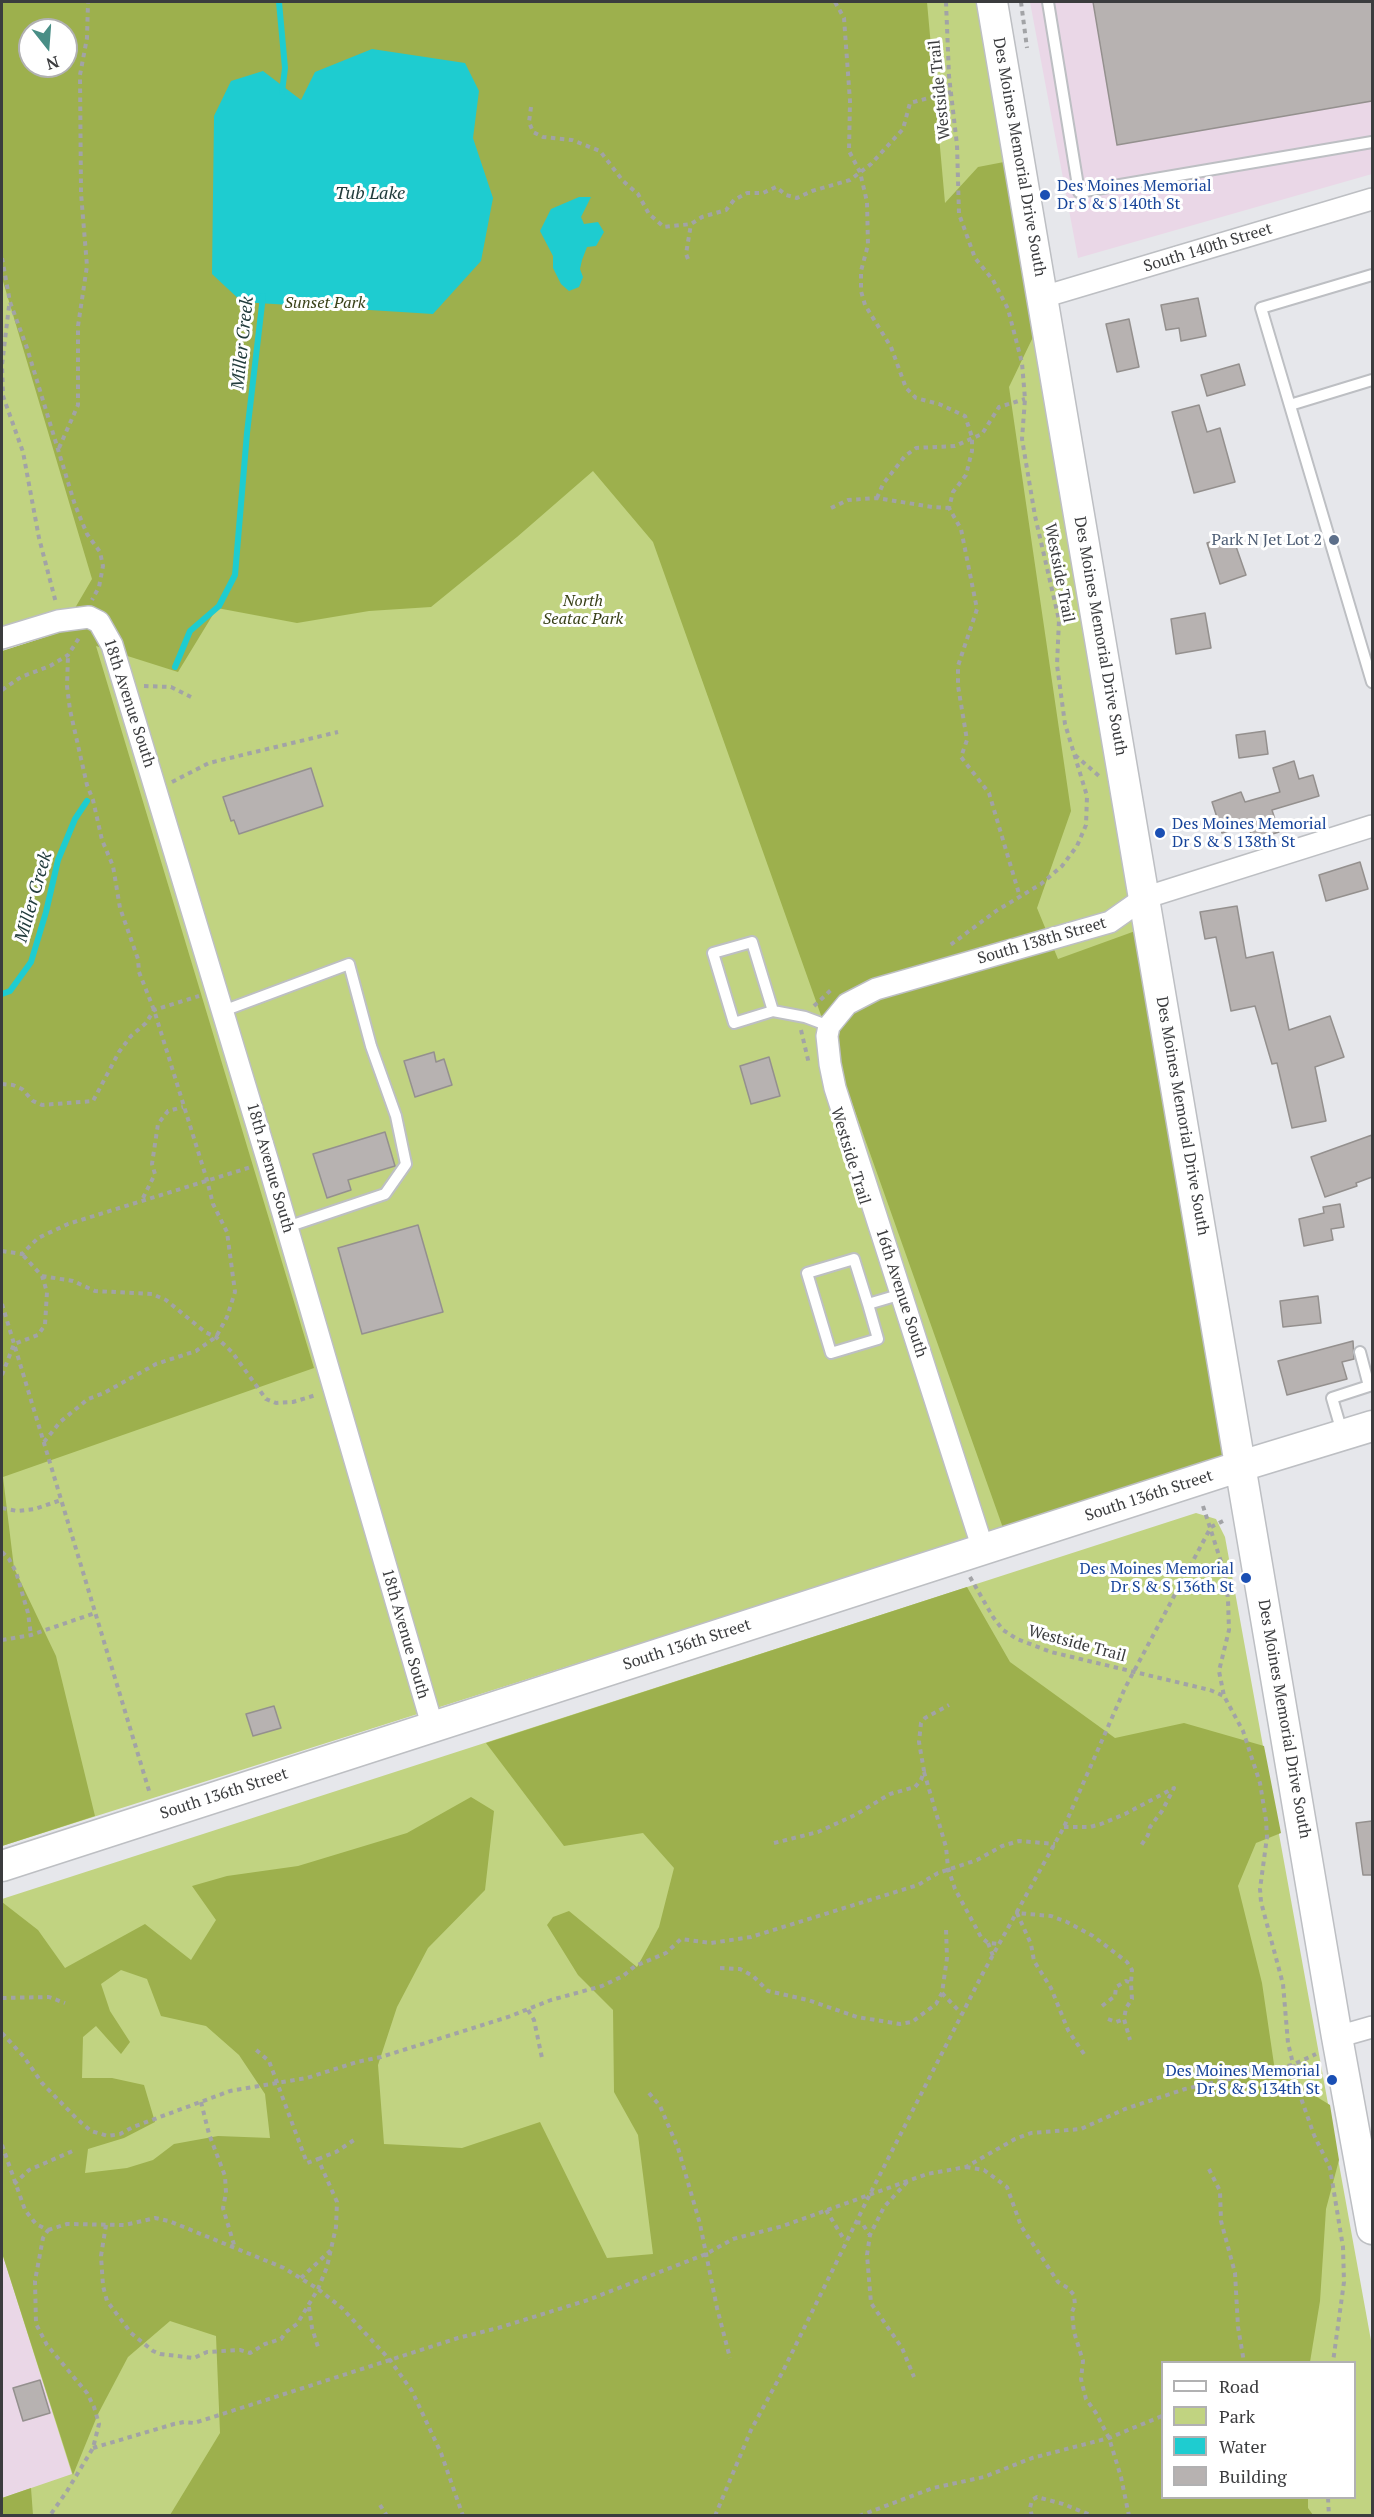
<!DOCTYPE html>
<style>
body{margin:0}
#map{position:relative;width:1374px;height:2517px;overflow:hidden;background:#e6e7eb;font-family:"PT Serif",serif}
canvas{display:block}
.frame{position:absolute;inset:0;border:3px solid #3b3c3e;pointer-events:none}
.legend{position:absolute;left:1161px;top:2361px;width:195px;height:138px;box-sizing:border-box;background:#fff;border:2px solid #b1b1b2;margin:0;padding:8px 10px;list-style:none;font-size:18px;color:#3b3c3e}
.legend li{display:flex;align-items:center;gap:12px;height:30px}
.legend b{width:30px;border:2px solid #b1b1b2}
.north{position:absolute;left:18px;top:18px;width:60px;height:60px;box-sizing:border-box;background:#fff;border:2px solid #b1b1b2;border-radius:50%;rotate:163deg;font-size:16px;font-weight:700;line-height:24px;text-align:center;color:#3b3c3e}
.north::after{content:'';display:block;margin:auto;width:21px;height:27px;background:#498e86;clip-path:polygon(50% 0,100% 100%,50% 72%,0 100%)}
</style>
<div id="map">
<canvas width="1374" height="2517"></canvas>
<div class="frame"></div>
<ul class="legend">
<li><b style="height:8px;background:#fff"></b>Road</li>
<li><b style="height:16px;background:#c1d381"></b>Park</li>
<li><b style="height:16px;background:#1eccd0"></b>Water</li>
<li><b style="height:16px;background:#b7b2b1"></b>Building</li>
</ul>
<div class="north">N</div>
</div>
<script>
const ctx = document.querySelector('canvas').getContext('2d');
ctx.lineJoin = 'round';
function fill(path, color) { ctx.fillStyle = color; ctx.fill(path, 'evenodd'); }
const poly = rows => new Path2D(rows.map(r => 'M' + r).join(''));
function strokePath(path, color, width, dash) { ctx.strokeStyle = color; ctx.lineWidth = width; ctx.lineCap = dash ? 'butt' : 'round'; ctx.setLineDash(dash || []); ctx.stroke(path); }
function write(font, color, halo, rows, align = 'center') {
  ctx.font = font + ' "PT Serif",serif'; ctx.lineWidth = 6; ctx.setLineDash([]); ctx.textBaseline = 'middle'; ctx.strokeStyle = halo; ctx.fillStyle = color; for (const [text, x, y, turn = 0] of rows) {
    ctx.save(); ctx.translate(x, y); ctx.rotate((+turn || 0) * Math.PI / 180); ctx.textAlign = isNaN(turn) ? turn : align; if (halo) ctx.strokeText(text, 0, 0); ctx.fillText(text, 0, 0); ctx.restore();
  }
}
const industrial = poly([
 [1030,2,1372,2,1372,174,1078,258],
 [2,2253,73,2475,2,2498]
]);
const green = poly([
 [2,2,976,2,1230,1456,2,1846,2,1461,68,609,2,630],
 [30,30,66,30,66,66,30,66],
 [1196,1513,1216,1519,1225,1537,1372,2346,1372,2515,2,2515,2,2498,72,2474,2,2253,2,1899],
 [1162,2362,1354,2362,1354,2498,1162,2498]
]);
const forest = poly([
 [2,2,927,2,945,203,978,167,1004,162,1034,335,1009,387,1071,811,1037,908,1058,959,1138,930,1230,1456,1003,1528,653,542,593,471,517,537,431,607,369,611,297,623,217,608,178,672,96,646,314,1368,3,1477,14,1568,56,1656,95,1816,2,1846,2,651,61,632,92,579,2,278],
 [30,30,66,30,66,66,30,66],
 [967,1587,1010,1662,1115,1738,1184,1723,1264,1746,1281,1833,1256,1843,1238,1886,1262,1983,1275,2071,1330,2105,1339,2160,1326,2209,1320,2301,1310,2362,1162,2362,1162,2498,1308,2498,1308,2508,1313,2515,170,2515,220,2433,216,2336,170,2321,128,2357,98,2414,73,2475,2,2253,2,1902,38,1930,65,1968,145,1924,191,1960,216,1920,192,1886,227,1876,298,1866,407,1833,471,1797,494,1811,485,1890,428,1948,397,2007,378,2065,384,2144,462,2148,540,2122,607,2258,653,2254,638,2135,614,2092,613,2010,578,1975,547,1925,553,1917,569,1911,637,1967,659,1927,674,1868,643,1833,564,1846,486,1743],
 [121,1970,147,1979,161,2016,206,2026,239,2055,265,2094,270,2138,218,2136,174,2144,153,2160,127,2168,85,2173,88,2149,124,2138,155,2122,144,2085,112,2078,82,2078,83,2037,96,2026,121,2054,130,2042,110,2011,101,1984],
 [31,2488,33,2515,2,2515,2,2498]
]);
const water = poly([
 [372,49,465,63,479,91,473,138,493,198,481,261,433,314,242,302,212,274,214,116,231,81,263,71,301,100,315,72],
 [579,197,591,197,581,217,584,224,598,222,604,232,596,246,587,247,582,260,580,269,583,277,579,287,569,291,561,284,553,268,553,256,540,231,551,209]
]);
const stream = poly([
 [279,2,285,68,282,92],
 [175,667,190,631,219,606,235,575,247,433,263,296],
 [2,994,10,991,31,962,46,912,58,860,75,819,87,801]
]);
const building = poly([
 [1093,2,1372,2,1372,101,1117,145,1093,2],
 [1198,298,1206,336,1181,341,1179,328,1166,330,1161,305,1198,298],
 [1129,319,1139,367,1117,372,1106,324,1129,319],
 [1239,364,1245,385,1207,396,1201,375,1239,364],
 [1199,405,1207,432,1220,428,1235,482,1194,493,1172,412,1199,405],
 [1232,535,1246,575,1220,584,1207,543,1232,535],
 [1205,613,1211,648,1176,654,1171,619,1205,613],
 [1265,731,1268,754,1239,758,1236,735,1265,731],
 [1294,761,1299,779,1313,775,1319,796,1272,810,1279,832,1253,840,1248,825,1222,833,1212,802,1241,792,1245,802,1280,792,1273,768,1294,761],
 [311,768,323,806,239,834,234,820,231,821,223,797,311,768],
 [1360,862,1368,889,1326,901,1319,875,1360,862],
 [1237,906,1246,958,1273,952,1289,1030,1330,1016,1344,1057,1315,1067,1326,1121,1292,1128,1277,1063,1272,1064,1255,1006,1231,1011,1216,937,1205,939,1200,912,1237,906],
 [434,1052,436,1062,444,1059,452,1085,415,1097,404,1061,434,1052],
 [769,1057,780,1096,751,1104,740,1066,769,1057],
 [385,1132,395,1166,348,1180,351,1190,327,1198,313,1154,385,1132],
 [1372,1135,1372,1177,1356,1183,1357,1186,1325,1197,1311,1157,1372,1135],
 [1340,1204,1344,1227,1331,1229,1333,1240,1304,1246,1299,1219,1324,1213,1323,1207,1340,1204],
 [418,1225,443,1312,362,1334,338,1248,418,1225],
 [1318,1296,1321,1323,1283,1327,1280,1301,1318,1296],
 [1353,1341,1354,1359,1342,1362,1347,1379,1287,1395,1278,1361,1353,1341],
 [274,1706,281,1728,253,1736,246,1714,274,1706],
 [1372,1821,1372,1875,1363,1875,1356,1823,1372,1821],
 [40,2380,50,2413,23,2421,13,2388,40,2380]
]);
const path = poly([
 [835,2,844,18,850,101,849,151,860,172,867,202,868,245,861,271,861,291,865,305,891,347,906,388,916,398,939,404,965,416,972,437,972,451,966,475,953,492,949,508,961,529,977,609,958,666,958,686,967,740,961,757,989,793,1020,897],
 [946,2,949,76,957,145,959,214,975,258,993,280,1008,309,1022,363,1025,399,1022,439,1035,516,1059,620,1057,665,1065,724,1087,796,1086,825,1077,846,1062,866,1041,884,996,911,949,946],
 [1021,2,1027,48],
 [531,107,529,122,533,132,543,137,572,140,600,151,623,181,638,194,649,214,664,227,691,224,702,217,726,210,734,200,747,193,763,193,776,187,786,195,797,198,812,191,850,180,871,164,903,129,910,103,951,92],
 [2,258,10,302,27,348,75,505,87,534,100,552,103,566,99,587,92,600],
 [688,259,686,254,691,224],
 [9,306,2,365,3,396,23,452,39,538,56,603],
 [59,448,78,405,78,326,87,266,81,193,80,75,87,38,88,2],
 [877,498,883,484,905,456,916,448,955,446,982,434,999,407,1025,399],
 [831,508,848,500,877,498,932,507,949,508],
 [144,686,171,687,191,697],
 [2,690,21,677,50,666,68,655,79,638],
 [1075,755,1099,776],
 [172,782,209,763,338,732],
 [814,1006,831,990],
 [801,1030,809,1064],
 [2,1084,13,1085,22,1089,33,1101,42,1105,93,1101,119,1052,131,1036,146,1023,154,1010,199,996],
 [143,1198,155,1174,152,1164,158,1124,168,1111,183,1107],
 [2,1251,22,1254,38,1238,68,1224,251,1167],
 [42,1276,73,1281,95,1291,152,1294,166,1300,205,1332,216,1337,232,1352,266,1399,276,1403,293,1402,316,1395],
 [2,1304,150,1794],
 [2,1375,14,1344,38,1335,45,1325,47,1292,42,1276,22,1254],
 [44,1442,60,1422,88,1399,104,1393,156,1364,196,1351,216,1337,227,1317,235,1292,227,1232,213,1204,207,1180,154,1010,139,972,138,959,120,908,113,866,102,840,93,800,87,785,70,710,67,686,68,655],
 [1203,1506,1225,1574,1228,1599,1229,1630,1219,1671,1224,1696],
 [2,1508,17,1511,35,1509,61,1500],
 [2,1552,9,1559,16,1572,28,1613,31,1635],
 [970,1577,993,1617,1003,1630,1017,1639,1051,1652,1210,1690,1224,1696,1243,1731,1260,1783,1266,1820,1267,1837,1260,1889,1261,1902,1283,1984,1288,2043,1302,2101,1314,2135,1330,2168,1343,2247,1344,2282,1333,2362],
 [2,1640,31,1635,95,1613],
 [924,1772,946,1847,948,1868,955,1889,981,1937,988,1943,999,1944],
 [1064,1827,1090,1827,1101,1824,1125,1814,1174,1788,1162,1811,1150,1827,1148,1835,1140,1847],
 [774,1843,818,1832,855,1815,890,1794,915,1787,921,1780,924,1771,919,1742,921,1723,925,1718,949,1705],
 [988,1943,993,1956],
 [720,1968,740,1969,753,1976,768,1991,808,2000,857,2017,900,2024,912,2022,936,2004,942,1993,947,1958,946,1928],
 [942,1993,962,2014],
 [2,1998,49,1997,65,2003],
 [1102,2006,1115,1996,1116,1987,1126,1981,1131,1983],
 [528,2010,534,2020,542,2058],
 [1108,2019,1116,2022,1124,2019],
 [2,2033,24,2057,42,2083,77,2119,91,2131,108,2136,120,2134,133,2127,230,2091,307,2078,357,2062,381,2057,508,2017,551,2000,602,1986,623,1976,635,1966,666,1953,681,1939,711,1943,751,1937,918,1885,938,1873,977,1860,1002,1846,1019,1841,1055,1844],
 [1084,2054,1068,2030,1051,1988,1034,1961,1031,1944,1017,1913,1051,1916,1067,1922,1093,1936,1127,1962,1132,1970,1131,1983,1132,1999,1126,2008,1124,2019,1130,2040],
 [649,2093,660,2106,678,2148,700,2224,717,2308,730,2358],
 [201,2102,209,2134,225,2176,226,2193,223,2208,235,2248],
 [2,2145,25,2210,36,2224,48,2230,43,2238,35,2281,36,2324,47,2345,87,2393,94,2407,99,2424,93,2448,67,2491,51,2514,48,2516],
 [318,2159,336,2152,357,2138],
 [966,2167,984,2170,1007,2187,1021,2226,1058,2282,1068,2288,1074,2295,1075,2305,1072,2312,1074,2332,1083,2361,1081,2379,1086,2399,1096,2413,1109,2438,1121,2477,1129,2516],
 [1209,2169,1220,2191,1221,2221,1235,2273,1238,2327,1244,2362],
 [907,2182,884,2207,870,2235,867,2255,871,2303,902,2348,914,2377],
 [14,2184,29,2170,75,2150],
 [826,2210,845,2241],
 [856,2222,862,2223,869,2234],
 [106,2225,101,2256,103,2286,107,2301,131,2333,153,2351,160,2354,194,2358,207,2352,240,2350,250,2353,265,2344,281,2339,286,2332,297,2324,318,2289,327,2267,336,2227,337,2202,318,2159,307,2163,269,2061,255,2049],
 [48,2230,67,2224,125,2225,155,2218,169,2221,284,2268,318,2289,342,2308,390,2360,412,2391,441,2453,463,2516],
 [301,2278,331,2250],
 [309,2307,312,2328,318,2347],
 [93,2448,174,2424,184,2422,194,2423,210,2418,458,2338,498,2328,588,2300,706,2254,733,2239,783,2226,927,2174,966,2167,1015,2139,1031,2133,1081,2129,1125,2109,1185,2089,1292,2065,1316,2054],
 [1328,2498,1329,2516],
 [380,2505,387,2516],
 [715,2516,751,2430,783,2371,870,2194,983,1973,1064,1827,1125,1688,1211,1527,1227,1519],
 [859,2516,933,2488,984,2477,1032,2458,1109,2438,1162,2416],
 [1032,2516,1030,2508,1032,2500,1037,2497,1063,2504,1093,2516]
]);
const lane = poly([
 [1048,2,1079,192,1372,142],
 [1372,275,1261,308,1372,682],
 [1290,405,1372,380],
 [223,1011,349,964,371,1046,396,1116,406,1164,385,1194,287,1227],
 [773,1011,752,942,713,953,734,1023,773,1011,805,1017,829,1026],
 [868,1304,878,1339,831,1353,807,1273,854,1259,868,1304,902,1294],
 [1342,1432,1332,1398,1369,1386,1360,1352]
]);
const street = poly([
 [1043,297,1372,199],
 [2,638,58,621,89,617,99,622,112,645,268,1162,433,1728],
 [983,1549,835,1088,830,1064,827,1036,829,1026,847,1004,876,989,1110,922,1144,898,1372,826],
 [1337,2037,1372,2027]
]);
const secondary = poly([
 [992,2,1337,2037,1372,2229],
 [2,1866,1241,1466,1372,1426]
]);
const markers = [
 [1045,195,6,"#1a4fb4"],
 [1334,540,6,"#5c6f8a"],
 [1160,833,6,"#1a4fb4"],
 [1246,1578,6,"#1a4fb4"],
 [1332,2080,6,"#1a4fb4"]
];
const streetNames = [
 ["Westside Trail",940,90,-96],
 ["Des Moines Memorial Drive South",1019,157,80],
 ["South 140th Street",1208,248,-17],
 ["Westside Trail",1059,573,79],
 ["Des Moines Memorial Drive South",1100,636,80],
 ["18th Avenue South",129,703,72],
 ["South 138th Street",1042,941,-16],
 ["Des Moines Memorial Drive South",1182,1116,80],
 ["Westside Trail",850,1156,73],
 ["18th Avenue South",270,1168,74],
 ["16th Avenue South",901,1293,72],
 ["South 136th Street",1149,1496,-18],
 ["18th Avenue South",405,1634,74],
 ["Westside Trail",1077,1644,15],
 ["South 136th Street",687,1645,-18],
 ["Des Moines Memorial Drive South",1284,1719,80],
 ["South 136th Street",224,1794,-18]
];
const transitNames = [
 ["Des Moines Memorial",1057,186],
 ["Dr S & S 140th St",1057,204],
 ["Des Moines Memorial",1172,824],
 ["Dr S & S 138th St",1172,842],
 ["Des Moines Memorial",1234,1569,"right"],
 ["Dr S & S 136th St",1234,1587,"right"],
 ["Des Moines Memorial",1320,2071,"right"],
 ["Dr S & S 134th St",1320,2089,"right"]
];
const parkNames = [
 ["Sunset Park",325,303],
 ["North",583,601],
 ["Seatac Park",583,619]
];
const serviceNames = [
 ["Park N Jet Lot 2",1322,540]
];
const waterNames = [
 ["Tub Lake",370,194],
 ["Miller Creek",243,343,-84],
 ["Miller Creek",34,897,-74]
];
fill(industrial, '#ead7e7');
fill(green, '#c1d381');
fill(forest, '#9db04d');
fill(water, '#1eccd0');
strokePath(stream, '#1eccd0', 6);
fill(building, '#b7b2b1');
strokePath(building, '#94908e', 1.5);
strokePath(lane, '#bdbfc3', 14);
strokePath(street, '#bdbfc3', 24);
strokePath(secondary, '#bdbfc3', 33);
strokePath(path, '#a2a3a6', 4, [4.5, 4.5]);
strokePath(lane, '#fff', 10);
strokePath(street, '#fff', 21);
strokePath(secondary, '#fff', 30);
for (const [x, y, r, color] of markers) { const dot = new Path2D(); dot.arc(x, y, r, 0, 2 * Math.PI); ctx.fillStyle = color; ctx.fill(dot); strokePath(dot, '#fff', 2); }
write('16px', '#3b3c3e', '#fff', streetNames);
write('16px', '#164399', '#fff', transitNames, 'left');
write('italic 16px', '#384017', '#fff', parkNames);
write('16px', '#4e5e75', '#fff', serviceNames, 'right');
write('italic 18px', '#233d3d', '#fff', waterNames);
</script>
